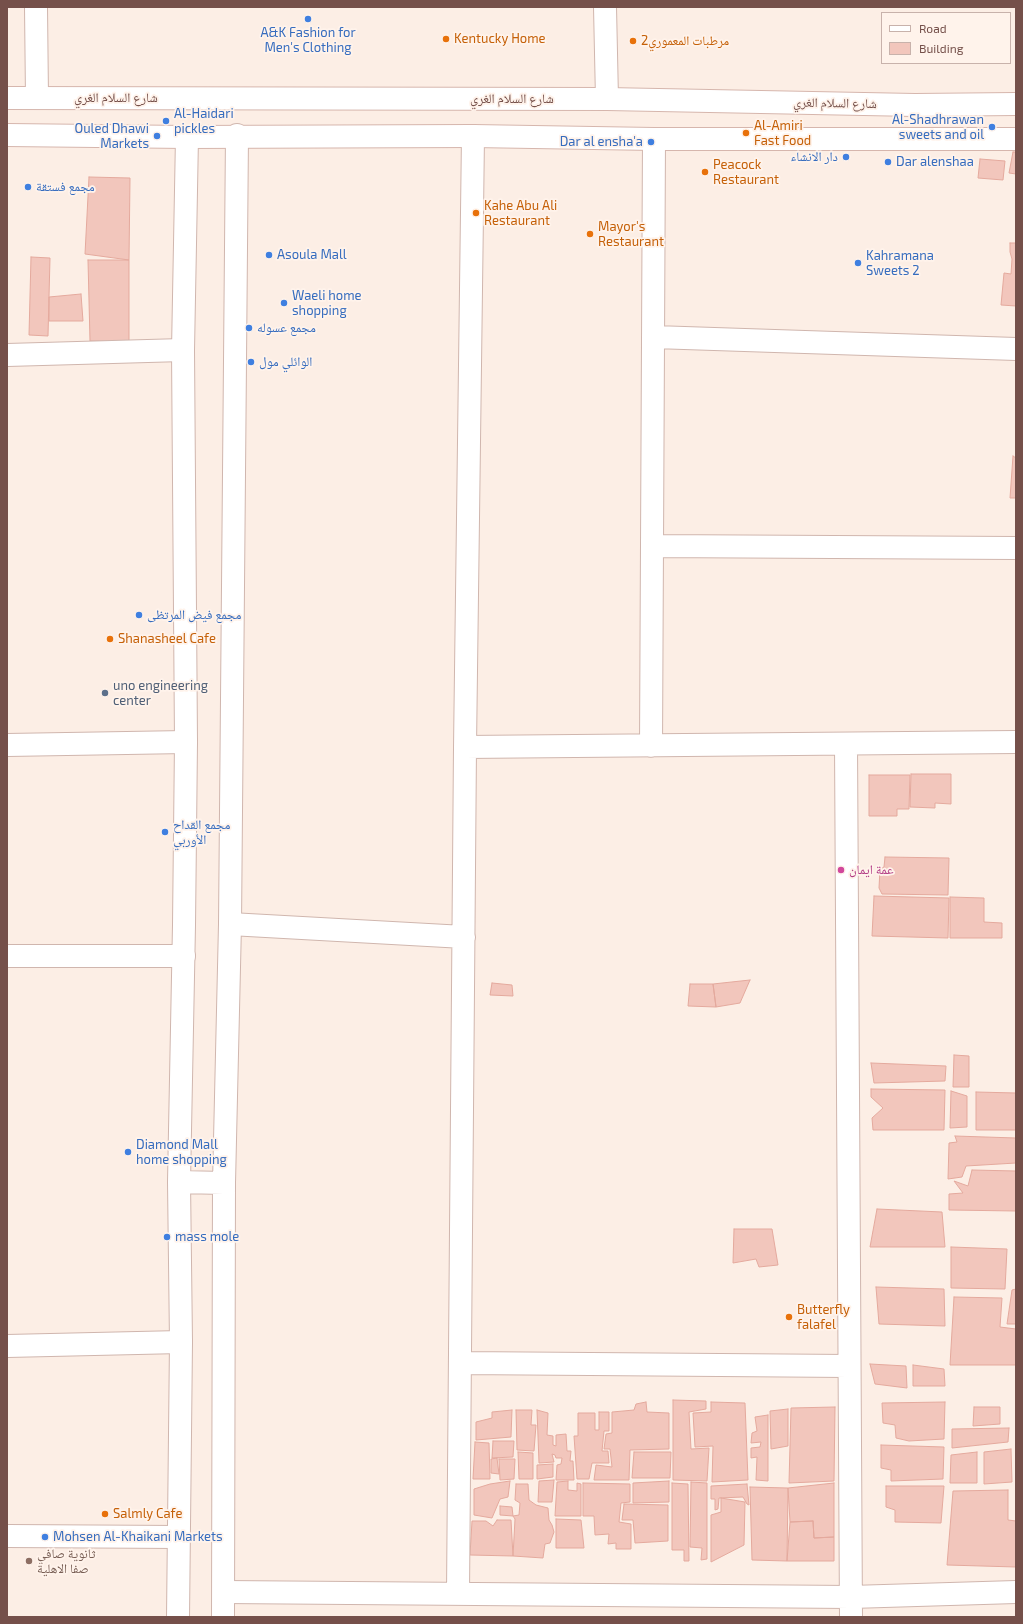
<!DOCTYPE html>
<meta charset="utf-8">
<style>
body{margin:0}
#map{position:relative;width:1023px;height:1624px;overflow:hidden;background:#fceee5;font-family:"Exo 2",sans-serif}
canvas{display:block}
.frame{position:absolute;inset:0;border:8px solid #75504a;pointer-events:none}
.legend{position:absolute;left:881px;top:12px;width:130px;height:52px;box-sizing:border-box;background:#fff3eb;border:1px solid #c8b2ab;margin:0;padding:5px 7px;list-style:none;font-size:12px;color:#75504a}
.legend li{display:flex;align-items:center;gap:8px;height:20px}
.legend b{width:20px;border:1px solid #c8b2ab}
</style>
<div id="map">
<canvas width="1023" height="1624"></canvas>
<div class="frame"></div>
<ul class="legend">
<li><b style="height:5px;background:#fff"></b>Road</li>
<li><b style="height:11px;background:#f2c6bc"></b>Building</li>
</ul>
</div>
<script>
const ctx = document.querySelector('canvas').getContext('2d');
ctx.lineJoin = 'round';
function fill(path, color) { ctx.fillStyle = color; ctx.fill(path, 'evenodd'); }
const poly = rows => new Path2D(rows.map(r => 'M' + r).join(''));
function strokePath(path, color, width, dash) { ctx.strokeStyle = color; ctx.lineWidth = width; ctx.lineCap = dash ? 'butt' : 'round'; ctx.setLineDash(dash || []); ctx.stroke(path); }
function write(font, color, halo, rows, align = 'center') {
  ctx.font = font + ' "Exo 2","Noto Naskh Arabic",sans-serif'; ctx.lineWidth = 3.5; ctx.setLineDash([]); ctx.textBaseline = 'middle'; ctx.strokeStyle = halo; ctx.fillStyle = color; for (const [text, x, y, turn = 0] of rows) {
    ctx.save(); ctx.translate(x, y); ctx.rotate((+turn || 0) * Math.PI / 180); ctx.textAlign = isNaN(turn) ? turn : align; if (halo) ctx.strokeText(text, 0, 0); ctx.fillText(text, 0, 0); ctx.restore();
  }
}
const building = poly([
 [1013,152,1016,152,1016,174,1009,173,1013,152],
 [980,159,1005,161,1003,180,978,178,980,159],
 [89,177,130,178,129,260,85,254,89,177],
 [1010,243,1016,243,1016,306,1001,305,1004,273,1011,274,1012,259,1010,252,1010,243],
 [31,257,50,258,48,336,29,335,31,257],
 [88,260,129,260,129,342,90,341,88,260],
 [81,294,83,321,49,321,49,297,81,294],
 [1013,456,1016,458,1016,498,1010,498,1013,456],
 [911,774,951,774,951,804,935,803,935,808,910,807,911,774],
 [869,775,910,775,909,809,897,809,897,816,869,816,869,775],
 [885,857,949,858,948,895,882,894,879,888,880,869,884,867,885,857],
 [874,896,949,898,948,938,872,936,874,896],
 [950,897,984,898,984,922,1002,923,1002,938,950,938,950,897],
 [750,980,740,1003,716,1007,713,984,750,980],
 [492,983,512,985,513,996,490,995,492,983],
 [690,984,713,984,716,1007,688,1006,690,984],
 [954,1055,969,1056,969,1087,953,1087,954,1055],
 [871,1063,946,1066,945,1081,874,1083,871,1063],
 [871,1089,945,1090,944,1130,873,1130,872,1118,883,1108,871,1097,871,1089],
 [951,1091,967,1096,967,1127,950,1128,951,1091],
 [976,1092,1016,1093,1016,1130,976,1130,976,1092],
 [955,1136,1016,1138,1016,1163,966,1166,962,1177,948,1179,949,1143,957,1142,955,1136],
 [972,1170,1016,1171,1016,1211,949,1210,949,1194,963,1193,954,1181,968,1186,972,1170],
 [877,1209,942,1212,945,1247,870,1247,877,1209],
 [734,1229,772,1229,778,1265,759,1267,756,1259,733,1263,734,1229],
 [951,1247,1007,1249,1005,1289,951,1288,951,1247],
 [876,1287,944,1289,945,1326,879,1324,876,1287],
 [1016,1289,1016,1324,1007,1324,1012,1290,1016,1289],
 [954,1297,1002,1298,1000,1327,1016,1329,1016,1365,950,1365,954,1297],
 [870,1364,906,1366,907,1388,875,1384,870,1364],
 [913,1365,944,1369,945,1386,913,1386,913,1365],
 [673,1400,706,1401,706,1409,689,1412,691,1449,709,1448,707,1481,673,1480,673,1400],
 [646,1402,647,1412,669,1413,669,1449,630,1450,629,1480,594,1480,596,1465,612,1467,610,1449,604,1449,606,1434,612,1433,612,1412,634,1410,636,1404,646,1402],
 [711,1402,745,1403,748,1480,712,1482,713,1446,695,1447,693,1413,711,1412,711,1402],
 [945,1402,944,1439,909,1441,896,1438,895,1425,883,1423,882,1403,945,1402],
 [835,1407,834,1481,789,1483,791,1408,835,1407],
 [974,1407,1000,1407,1000,1424,973,1426,974,1407],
 [788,1409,788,1446,771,1449,770,1411,788,1409],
 [512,1410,511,1437,476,1440,476,1422,492,1418,492,1412,512,1410],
 [516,1410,532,1410,531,1425,536,1425,534,1451,517,1450,516,1410],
 [537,1410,548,1413,547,1435,553,1436,553,1445,556,1446,556,1435,566,1434,567,1451,571,1451,570,1461,573,1461,574,1480,556,1480,557,1465,561,1464,562,1458,556,1458,555,1455,552,1454,554,1462,539,1463,537,1410],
 [599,1412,609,1412,609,1431,604,1431,602,1451,608,1451,609,1463,592,1463,589,1479,577,1479,574,1436,578,1436,578,1413,595,1413,595,1430,599,1430,599,1412],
 [768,1415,768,1481,756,1480,757,1457,751,1458,751,1448,760,1447,761,1442,751,1443,752,1433,757,1431,755,1417,768,1415],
 [1009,1428,1008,1442,952,1448,952,1429,1009,1428],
 [493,1441,514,1441,513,1457,492,1458,493,1441],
 [475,1442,489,1443,490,1479,473,1479,475,1442],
 [881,1445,944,1447,943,1479,891,1481,891,1470,881,1468,881,1445],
 [1011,1449,1012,1482,984,1484,984,1452,1011,1449],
 [518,1452,533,1453,533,1479,519,1479,518,1452],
 [634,1452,671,1452,670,1478,632,1478,634,1452],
 [977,1452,977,1483,950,1483,951,1455,977,1452],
 [497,1458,499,1474,491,1473,491,1459,497,1458],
 [499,1459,515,1459,514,1479,500,1480,499,1459],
 [553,1464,553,1477,537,1479,537,1465,553,1464],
 [554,1480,552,1502,538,1502,539,1481,554,1480],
 [510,1481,508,1497,500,1499,492,1518,474,1515,474,1489,490,1484,510,1481],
 [568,1481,568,1490,577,1491,577,1483,581,1484,581,1516,555,1516,557,1482,568,1481],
 [669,1481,669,1502,633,1503,633,1483,669,1481],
 [691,1482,707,1483,707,1559,701,1560,702,1548,690,1547,691,1482],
 [583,1483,630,1484,630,1502,621,1503,619,1522,631,1524,631,1549,616,1549,616,1543,608,1544,609,1534,595,1535,594,1516,583,1516,583,1483],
 [672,1483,688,1484,689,1561,684,1561,684,1550,672,1550,672,1483],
 [834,1483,834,1537,814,1538,813,1521,790,1522,788,1488,834,1483],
 [516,1484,528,1484,529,1500,536,1505,548,1508,549,1520,552,1525,554,1532,550,1543,545,1544,543,1558,513,1556,515,1519,513,1516,519,1515,520,1503,515,1500,516,1484],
 [747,1484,749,1505,747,1504,743,1497,719,1498,718,1509,715,1510,715,1499,711,1499,711,1486,747,1484],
 [886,1486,944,1486,941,1523,895,1522,895,1510,886,1507,886,1486],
 [750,1487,788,1488,787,1561,752,1560,750,1487],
 [1008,1490,1008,1520,1016,1521,1016,1567,947,1565,953,1491,1008,1490],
 [721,1498,745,1502,744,1545,711,1562,711,1515,721,1512,721,1498],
 [624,1504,668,1505,668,1541,635,1543,633,1520,622,1520,624,1504],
 [500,1506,512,1507,513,1516,500,1515,500,1506],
 [556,1519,581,1520,584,1548,556,1548,556,1519],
 [497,1520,511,1520,513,1556,470,1555,472,1521,486,1521,493,1526,497,1520],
 [813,1521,814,1538,834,1537,834,1561,787,1561,790,1522,813,1521]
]);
const minor = poly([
 [605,7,607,99],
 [654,337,1016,349],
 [7,355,183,350],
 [652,546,1016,548],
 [846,744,851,1617],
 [7,745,186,742],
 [651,746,654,139],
 [465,747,1016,742],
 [230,924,464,937],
 [7,956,184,956],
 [7,1346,181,1342],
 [461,1363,849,1366],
 [7,1536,179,1537],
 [224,1592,851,1597,1016,1592],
 [458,1593,465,747,473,136]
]);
const tertiary = poly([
 [36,7,37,98],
 [179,1182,224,1183],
 [178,1617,181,1342,179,1182,184,925,186,742,183,350,187,137],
 [223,1617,224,1183,230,924,237,135]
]);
const secondary = poly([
 [7,98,607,99,915,105,1016,104],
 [7,135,187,137,473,136,654,139,1016,139]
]);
const markers = [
 [308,19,4,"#3f7fe0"],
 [446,39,4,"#e8710a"],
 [633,41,4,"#e8710a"],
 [166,121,4,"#3f7fe0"],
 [992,127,4,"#3f7fe0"],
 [746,133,4,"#e8710a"],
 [157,136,4,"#3f7fe0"],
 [651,142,4,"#3f7fe0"],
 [846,157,4,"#3f7fe0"],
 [888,162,4,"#3f7fe0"],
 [705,172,4,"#e8710a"],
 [28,187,4,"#3f7fe0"],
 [476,213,4,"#e8710a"],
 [590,234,4,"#e8710a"],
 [269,255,4,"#3f7fe0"],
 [858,263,4,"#3f7fe0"],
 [284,303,4,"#3f7fe0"],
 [249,328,4,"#3f7fe0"],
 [251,362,4,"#3f7fe0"],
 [139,615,4,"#3f7fe0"],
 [110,639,4,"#e8710a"],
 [105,693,4,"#5c6f8a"],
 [165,832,4,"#3f7fe0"],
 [841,870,4,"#d1479c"],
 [128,1152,4,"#3f7fe0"],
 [167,1237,4,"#3f7fe0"],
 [789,1317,4,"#e8710a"],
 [105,1514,4,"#e8710a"],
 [45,1537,4,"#3f7fe0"],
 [29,1561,4,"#8d6e63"]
];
const shopNames = [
 ["A&K Fashion for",308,33,"center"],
 ["Men's Clothing",308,48,"center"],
 ["Al-Haidari",174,114],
 ["pickles",174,129],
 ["Al-Shadhrawan",984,120,"right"],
 ["sweets and oil",984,135,"right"],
 ["Ouled Dhawi",149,129,"right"],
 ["Markets",149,144,"right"],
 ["Dar al ensha'a",643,142,"right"],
 ["دار الانشاء",838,157,"right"],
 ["Dar alenshaa",896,162],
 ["مجمع فستقة",36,187],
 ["Asoula Mall",277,255],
 ["Kahramana",866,256],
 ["Sweets 2",866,271],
 ["Waeli home",292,296],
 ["shopping",292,311],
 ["مجمع عسوله",257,328],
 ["الوائلي مول",259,362],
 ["مجمع فيض المرتظى",147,615],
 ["مجمع القداح",173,825],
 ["الأوربي",173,840],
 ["Diamond Mall",136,1145],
 ["home shopping",136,1160],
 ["mass mole",175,1237],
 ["Mohsen Al-Khaikani Markets",53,1537]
];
const foodNames = [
 ["Kentucky Home",454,39],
 ["مرطبات المعموري2",641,41],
 ["Al-Amiri",754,126],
 ["Fast Food",754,141],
 ["Peacock",713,165],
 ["Restaurant",713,180],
 ["Kahe Abu Ali",484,206],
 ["Restaurant",484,221],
 ["Mayor's",598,227],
 ["Restaurant",598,242],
 ["Shanasheel Cafe",118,639],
 ["Butterfly",797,1310],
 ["falafel",797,1325],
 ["Salmly Cafe",113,1514]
];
const streetNames = [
 ["شارع السلام الغري",116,98],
 ["شارع السلام الغري",512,99],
 ["شارع السلام الغري",835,103,1]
];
const serviceNames = [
 ["uno engineering",113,686],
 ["center",113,701]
];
const hotelNames = [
 ["عمة ايمان",849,870]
];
const educationNames = [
 ["ثانوية صافي",37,1554],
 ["صفا الاهلية",37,1569]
];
fill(building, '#f2c6bc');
strokePath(building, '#e4a99d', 1);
strokePath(minor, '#d0b6ae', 24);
strokePath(tertiary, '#d0b6ae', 24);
strokePath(secondary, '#d6b6ad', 24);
strokePath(minor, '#fff', 22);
strokePath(tertiary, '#fff', 22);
strokePath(secondary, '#fff', 22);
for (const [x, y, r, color] of markers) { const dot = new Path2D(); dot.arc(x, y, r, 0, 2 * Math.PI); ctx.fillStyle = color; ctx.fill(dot); strokePath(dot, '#fff3eb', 1.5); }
write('13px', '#366cbe', '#fff3eb', shopNames, 'left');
write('13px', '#c56008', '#fff3eb', foodNames, 'left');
write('13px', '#75504a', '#fff3eb', streetNames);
write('13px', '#4e5e75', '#fff3eb', serviceNames, 'left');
write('13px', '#b23c85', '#fff3eb', hotelNames, 'left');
write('13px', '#785e54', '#fff3eb', educationNames, 'left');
</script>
